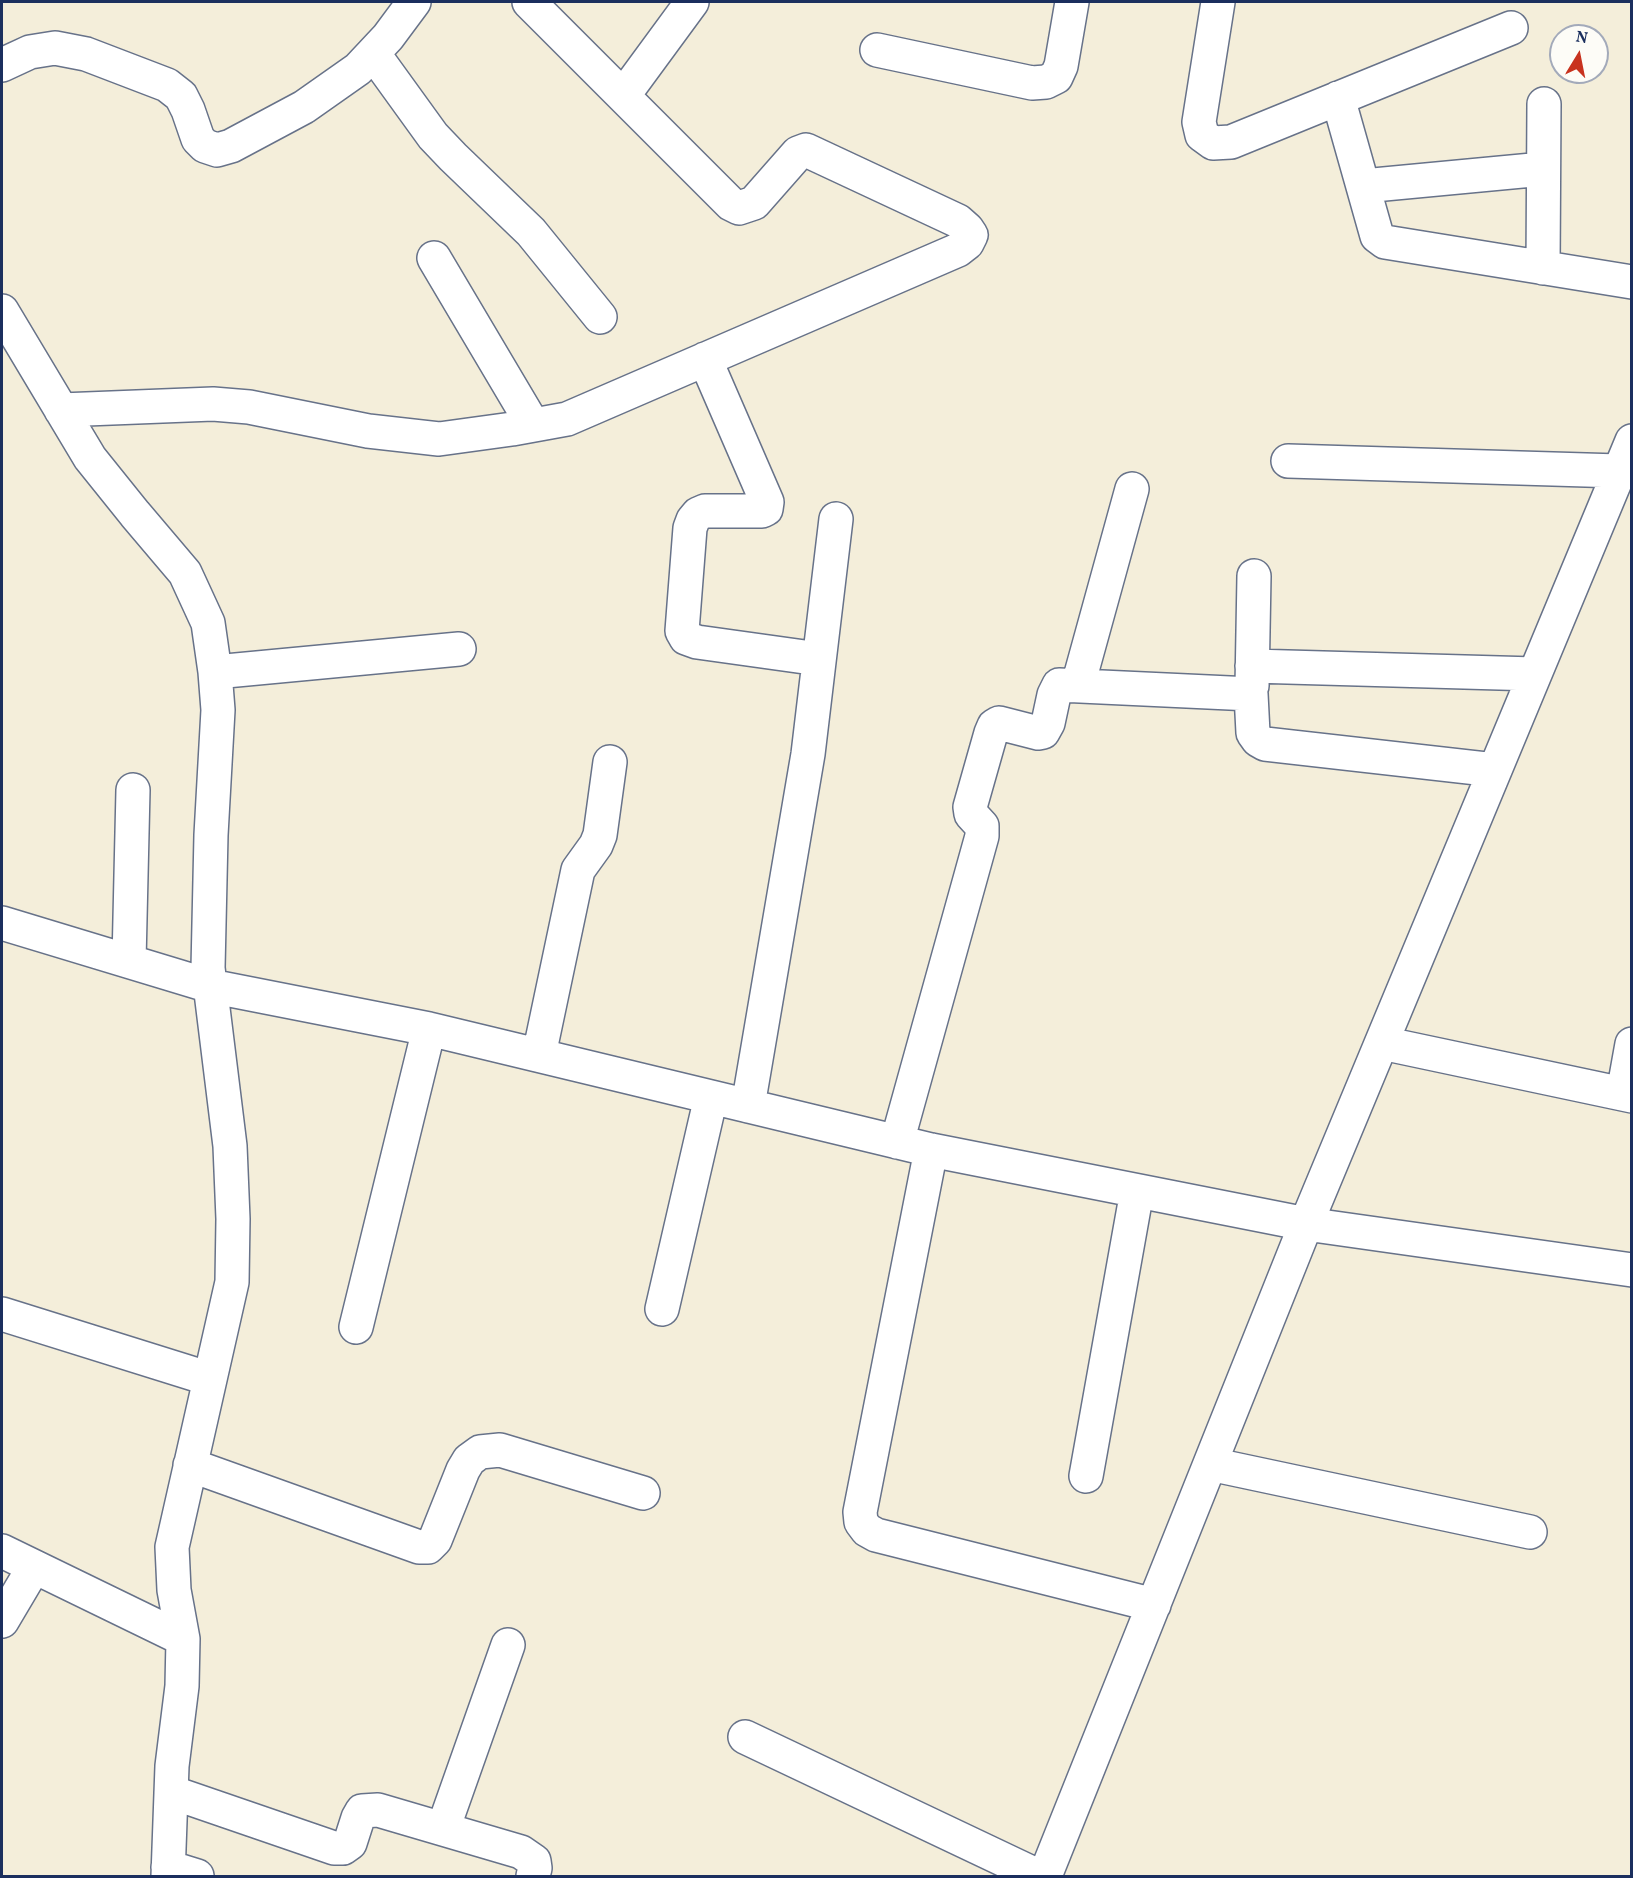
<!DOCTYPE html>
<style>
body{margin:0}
#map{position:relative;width:1633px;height:1878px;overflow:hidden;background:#f4eeda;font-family:Vollkorn,serif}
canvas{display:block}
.frame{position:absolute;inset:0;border:3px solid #1b2f5e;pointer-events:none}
.north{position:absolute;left:1549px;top:24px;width:60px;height:60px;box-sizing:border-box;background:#fdfcf7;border:2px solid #a3aaba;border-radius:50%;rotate:10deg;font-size:16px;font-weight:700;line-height:24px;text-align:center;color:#1b2f5e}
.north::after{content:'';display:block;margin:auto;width:21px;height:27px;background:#c8321e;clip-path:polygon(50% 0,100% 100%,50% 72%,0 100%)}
</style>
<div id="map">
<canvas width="1633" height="1878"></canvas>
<div class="frame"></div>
<div class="north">N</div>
</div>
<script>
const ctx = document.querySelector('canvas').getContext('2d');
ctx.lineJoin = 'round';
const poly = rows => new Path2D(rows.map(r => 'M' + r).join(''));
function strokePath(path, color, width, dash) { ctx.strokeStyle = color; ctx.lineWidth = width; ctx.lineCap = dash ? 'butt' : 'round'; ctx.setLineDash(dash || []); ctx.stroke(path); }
const minor = poly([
 [1218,2,1199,122,1202,135,1213,143,1231,142,1511,28],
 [877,50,1032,83,1046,82,1056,77,1061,66,1072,2],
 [373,53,433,136,453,157,531,232,600,317],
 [2,65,30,52,55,48,86,54,167,85,181,96,188,110,198,139,205,146,217,150,231,146,304,107,358,69,388,37,414,2],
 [623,96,692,2],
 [1338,98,1377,236,1385,242,1632,282],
 [1363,186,1543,169],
 [434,258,533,425],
 [1543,268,1544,104],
 [2,311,90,458,135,514,185,573,208,623,215,672,218,710,211,835,208,968,230,1146,233,1219,232,1282,172,1547,174,1590,183,1639,182,1686,172,1766,168,1876],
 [705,359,767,502,766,509,762,511,705,511,698,514,693,520,690,528,682,631,686,638,697,642,819,659],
 [61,410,213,404,249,407,368,431,439,439,512,429,567,419,958,250,967,243,971,235,967,229,958,221,806,150,798,153,754,203,739,208,731,204,529,2],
 [1288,461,1619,471],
 [1252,666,1535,674],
 [215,672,459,649],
 [1078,685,1132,489],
 [1252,686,1254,576],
 [2,923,210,986,429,1029,931,1150,1306,1224,1632,1270],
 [129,961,133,790],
 [1382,1043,1632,1096],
 [539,1055,578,870,596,845,600,835,610,762],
 [1623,1094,1632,1044],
 [748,1106,808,754,836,519],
 [897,1142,982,836,982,826,971,814,970,807,991,733,994,726,999,723,1038,733,1043,732,1048,723,1054,695,1059,685,1251,694,1253,733,1258,740,1265,744,1495,770],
 [931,1150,860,1512,861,1522,867,1530,876,1535,1154,1605],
 [662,1309,711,1097],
 [2,1314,210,1379],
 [356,1327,429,1029],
 [1210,1464,1530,1532],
 [190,1465,419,1547,428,1547,435,1540,463,1470,469,1460,480,1452,500,1450,643,1493],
 [1086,1476,1137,1191],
 [2,1551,183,1639],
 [2,1621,34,1567],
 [745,1737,1038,1876],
 [171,1792,334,1848,343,1848,350,1843,358,1818,362,1811,378,1810,521,1852,534,1861,535,1868,533,1876],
 [443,1829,508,1645],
 [168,1867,197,1876],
 [1045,1876,1306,1224,1632,441]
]);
strokePath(minor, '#677289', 36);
strokePath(minor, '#fff', 33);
</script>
